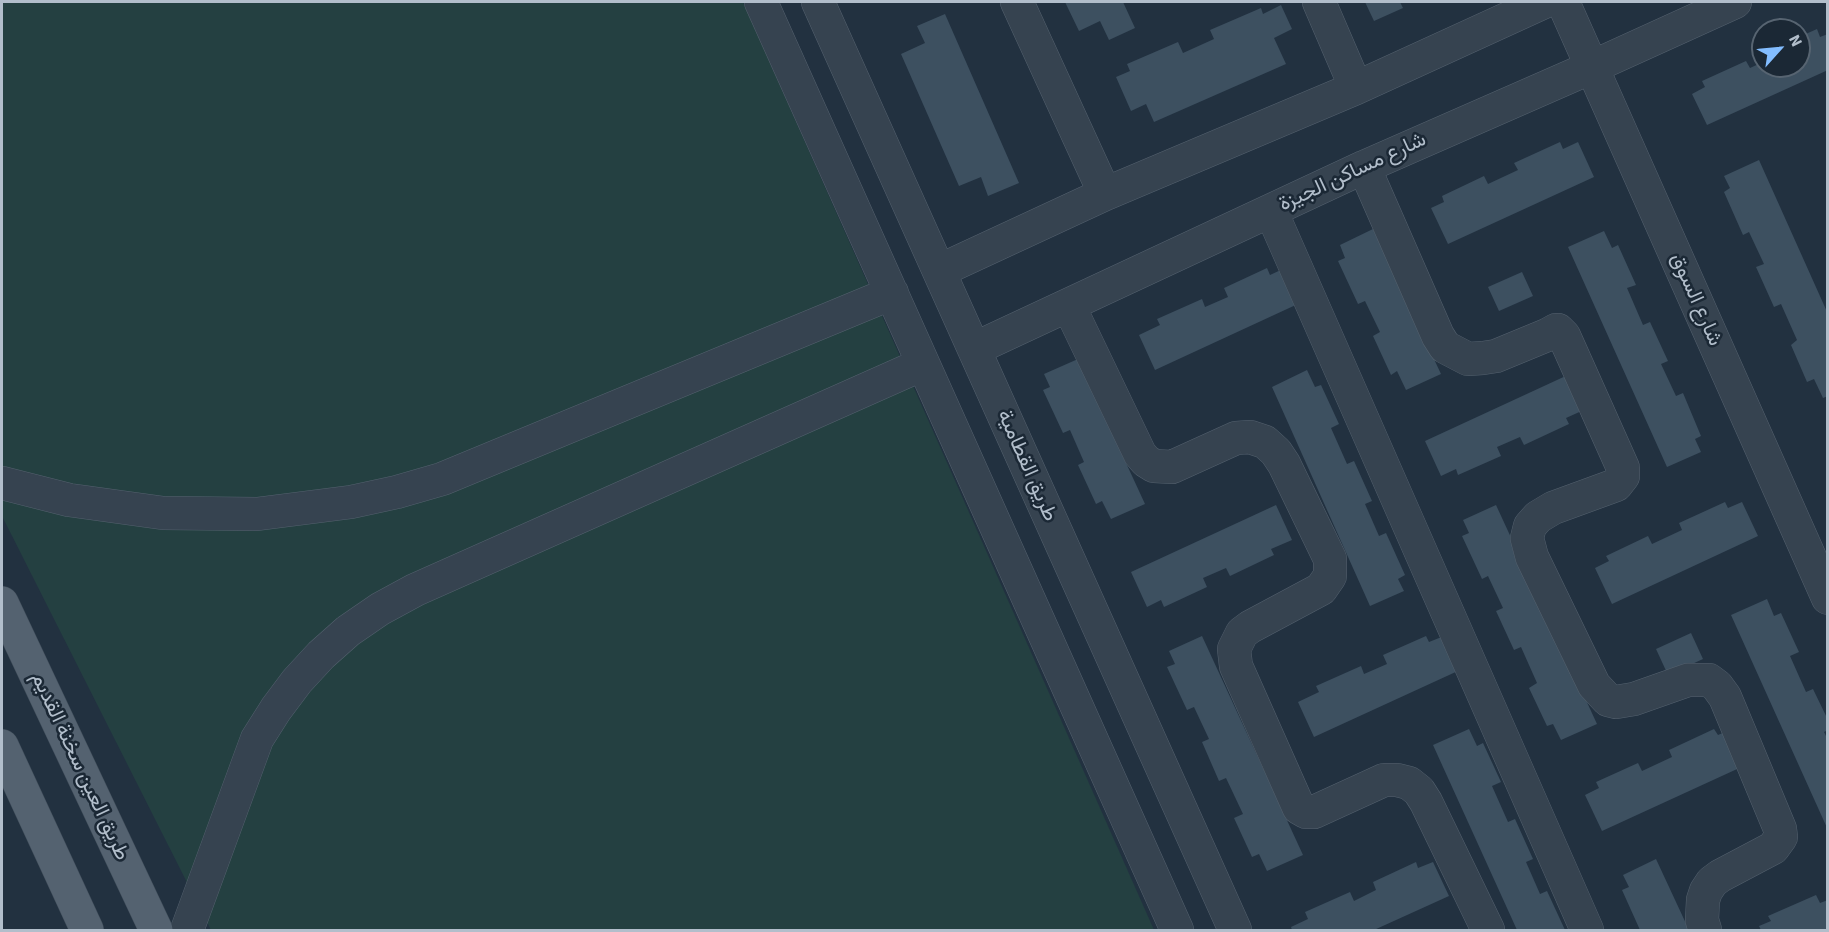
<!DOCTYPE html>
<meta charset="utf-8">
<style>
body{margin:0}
#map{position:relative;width:1829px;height:932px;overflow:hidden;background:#223140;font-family:"Source Sans 3",sans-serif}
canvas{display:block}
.frame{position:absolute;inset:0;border:3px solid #b2becb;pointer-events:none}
.north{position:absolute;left:1751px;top:18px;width:60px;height:60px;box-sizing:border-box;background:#1b2835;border:2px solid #576471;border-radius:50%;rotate:63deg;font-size:16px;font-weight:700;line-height:24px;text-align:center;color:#b2becb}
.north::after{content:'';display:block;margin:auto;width:21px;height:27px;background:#83bdff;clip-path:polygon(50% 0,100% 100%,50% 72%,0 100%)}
</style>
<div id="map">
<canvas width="1829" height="932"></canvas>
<div class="frame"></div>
<div class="north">N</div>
</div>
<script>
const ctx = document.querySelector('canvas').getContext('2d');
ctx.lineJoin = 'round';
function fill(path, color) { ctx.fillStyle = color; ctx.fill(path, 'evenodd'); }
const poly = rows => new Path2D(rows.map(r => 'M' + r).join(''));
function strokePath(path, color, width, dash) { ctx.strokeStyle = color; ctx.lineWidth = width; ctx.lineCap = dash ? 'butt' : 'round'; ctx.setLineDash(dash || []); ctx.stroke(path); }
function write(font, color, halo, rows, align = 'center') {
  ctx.font = font + ' "Source Sans 3",Vazirmatn,sans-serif'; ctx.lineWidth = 5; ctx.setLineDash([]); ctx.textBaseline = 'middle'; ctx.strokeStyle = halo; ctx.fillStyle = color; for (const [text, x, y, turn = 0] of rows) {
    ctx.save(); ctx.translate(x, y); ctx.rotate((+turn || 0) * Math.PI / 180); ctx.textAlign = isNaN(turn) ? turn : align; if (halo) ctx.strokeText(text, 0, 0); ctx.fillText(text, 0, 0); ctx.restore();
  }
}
const green = poly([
 [2,2,743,2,1154,930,211,930,2,516]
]);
const building = poly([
 [1065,2,1123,2,1135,28,1109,40,1100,21,1079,31],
 [1365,2,1400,2,1403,8,1374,21],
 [1281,5,1292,29,1274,38,1286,64,1154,122,1146,104,1131,111,1116,77,1130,71,1127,64,1178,42,1183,53,1214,39,1210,30,1261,8,1263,14],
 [945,14,1019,183,988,196,981,177,959,186,901,54,925,43,917,26],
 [1817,29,1820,37,1828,34,1828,70,1707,125,1692,94,1705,87,1702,81,1746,61,1750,68,1763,62,1763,66,1799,66,1799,37],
 [1560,142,1563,149,1578,142,1594,177,1448,244,1431,208,1444,202,1442,196,1484,176,1488,184,1518,170,1514,163],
 [1759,160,1828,314,1828,396,1823,398,1814,379,1807,382,1791,345,1797,340,1781,304,1774,307,1756,267,1764,264,1749,232,1743,235,1724,192,1730,188,1724,176],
 [1373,229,1441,374,1406,390,1397,371,1391,375,1373,336,1380,332,1365,301,1358,304,1338,261,1345,258,1340,245],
 [1604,231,1612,248,1618,245,1636,285,1627,288,1643,325,1650,322,1668,361,1661,364,1676,396,1683,393,1701,436,1695,439,1701,452,1667,467,1568,247],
 [1267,268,1270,275,1285,268,1300,303,1155,370,1139,335,1160,325,1157,319,1202,299,1205,307,1228,297,1224,288],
 [1522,272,1533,296,1499,311,1488,287],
 [1078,359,1145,504,1111,519,1102,501,1096,504,1078,465,1084,462,1070,430,1063,433,1043,390,1050,387,1044,374],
 [1307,370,1315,387,1321,385,1339,424,1331,428,1347,464,1354,461,1372,501,1365,504,1379,536,1386,533,1405,575,1398,579,1404,591,1370,606,1272,387],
 [1570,374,1586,409,1566,418,1569,424,1524,445,1520,437,1497,447,1501,456,1458,475,1456,469,1441,476,1425,441],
 [1725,502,1728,508,1742,502,1758,536,1612,604,1595,568,1609,561,1606,556,1648,536,1652,544,1682,530,1679,523],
 [1276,505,1292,540,1271,549,1274,555,1230,576,1226,568,1203,578,1207,587,1164,607,1161,600,1147,607,1131,572],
 [1496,505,1597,724,1561,740,1553,724,1547,726,1529,688,1537,683,1521,647,1514,650,1496,611,1503,608,1488,576,1482,579,1462,536,1469,533,1463,520],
 [1767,599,1774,616,1781,613,1799,652,1790,656,1806,692,1813,689,1828,720,1828,730,1824,732,1828,740,1828,830,1731,615],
 [1691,633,1703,659,1668,675,1656,649],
 [1202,636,1303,855,1267,871,1259,854,1252,857,1234,818,1243,814,1226,778,1219,781,1202,742,1209,739,1194,707,1187,710,1167,667,1175,664,1169,651],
 [1426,636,1429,642,1444,636,1460,670,1314,737,1298,702,1319,692,1316,686,1361,666,1364,674,1387,664,1383,655],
 [1469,729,1477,746,1483,743,1501,782,1492,786,1508,822,1515,819,1533,859,1526,862,1540,894,1547,891,1565,930,1517,930,1433,745],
 [1714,729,1718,735,1732,729,1748,764,1602,831,1585,795,1599,788,1596,782,1638,763,1642,771,1672,757,1669,750],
 [1656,859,1689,930,1640,930,1622,890,1629,887,1623,875],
 [1416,862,1418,868,1433,862,1449,896,1374,930,1292,930,1291,927,1308,919,1305,912,1350,892,1354,901,1376,890,1373,882],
 [1816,895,1820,903,1828,900,1828,930,1761,930,1759,926,1771,921,1768,916]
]);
const minor = poly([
 [761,2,1177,930],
 [818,2,1235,930],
 [1017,2,1105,194],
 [1319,2,1356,88],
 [1563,2,1828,598],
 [1364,167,1438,336,1445,347,1468,359,1483,358,1496,356,1547,335,1556,330,1558,330,1564,336,1623,468,1623,476,1616,485,1553,508,1538,517,1530,526,1527,538,1532,557,1594,685,1608,700,1616,702,1634,699,1688,680,1709,680,1717,686,1725,697,1780,829,1781,837,1773,848,1720,876,1712,882,1706,891,1703,900,1702,920,1705,930],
 [1271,211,1587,930],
 [939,271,1105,194,1356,88,1544,2],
 [1069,306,1140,454,1146,461,1154,466,1172,467,1236,438,1250,437,1265,442,1276,452,1284,464,1330,559,1330,576,1321,589,1250,627,1242,633,1234,649,1236,666,1299,808,1306,812,1314,812,1384,780,1397,780,1409,783,1419,791,1426,802,1488,930],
 [974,349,1364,167,1592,67,1735,2],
 [2,483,69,500,163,513,257,514,351,502,397,492,442,479,892,293],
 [187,930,257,739,276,709,297,681,321,655,348,631,380,609,415,590,923,364]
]);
const major = poly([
 [2,603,156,930],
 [2,746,87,930]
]);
const streetNames = [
 ["شارع مساكن الجيزة",1353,173,-25],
 ["شارع السوق",1695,300,66],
 ["طريق القطامية",1026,466,66],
 ["طريق العين سخنة القديم",79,767,65]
];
fill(green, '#244041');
fill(building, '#3d5060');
strokePath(minor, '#54616e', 34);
strokePath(major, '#3f4c59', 34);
strokePath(minor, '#364350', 33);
strokePath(major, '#546270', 33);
write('21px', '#b2becb', '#1b2835', streetNames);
</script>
